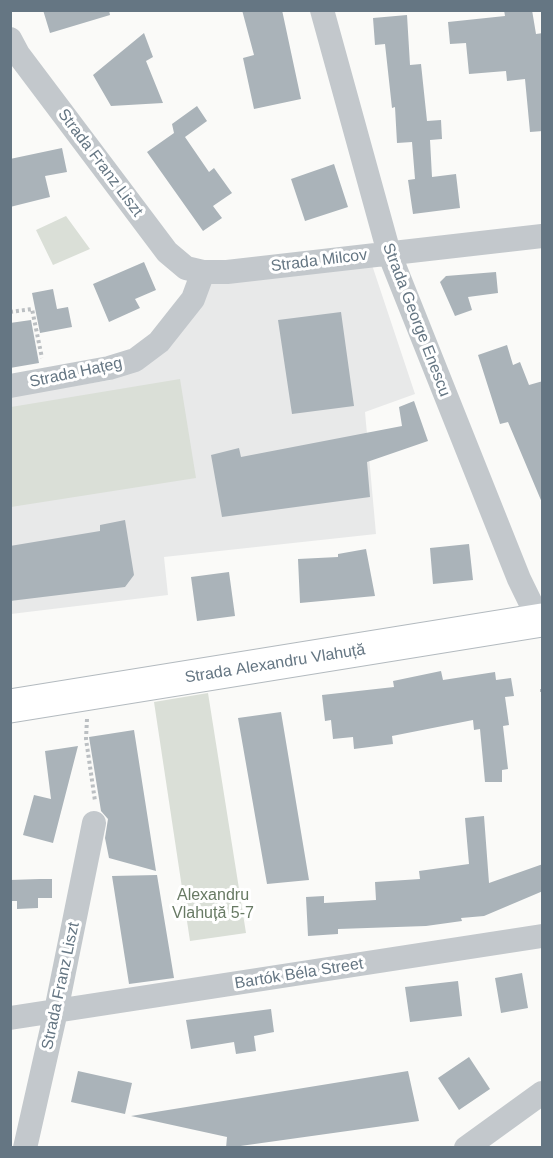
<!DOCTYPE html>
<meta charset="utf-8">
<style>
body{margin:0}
#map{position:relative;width:553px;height:1158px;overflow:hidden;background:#fafaf8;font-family:Arial,sans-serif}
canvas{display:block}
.frame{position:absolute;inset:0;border:12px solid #657683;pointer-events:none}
</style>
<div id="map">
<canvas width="553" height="1158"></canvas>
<div class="frame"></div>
</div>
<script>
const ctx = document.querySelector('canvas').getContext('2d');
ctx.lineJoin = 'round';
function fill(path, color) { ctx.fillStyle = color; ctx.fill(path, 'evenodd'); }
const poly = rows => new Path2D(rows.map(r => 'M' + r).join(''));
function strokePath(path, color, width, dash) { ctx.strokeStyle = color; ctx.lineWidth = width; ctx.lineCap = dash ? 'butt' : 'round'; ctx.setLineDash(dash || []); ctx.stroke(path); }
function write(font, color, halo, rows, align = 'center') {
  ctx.font = font + ' Arial,sans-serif'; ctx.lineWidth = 6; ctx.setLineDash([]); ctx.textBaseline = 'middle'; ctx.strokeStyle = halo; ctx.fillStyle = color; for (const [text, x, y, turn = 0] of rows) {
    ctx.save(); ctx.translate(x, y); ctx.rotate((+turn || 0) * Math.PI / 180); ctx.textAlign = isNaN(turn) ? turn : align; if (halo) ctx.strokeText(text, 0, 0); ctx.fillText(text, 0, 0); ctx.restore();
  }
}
const built = poly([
 [371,262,415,394,365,412,376,534,164,557,168,595,11,614,11,396,111,380,207,281]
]);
const green = poly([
 [66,216,90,249,53,265,36,230],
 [180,379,196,478,11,507,11,407],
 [208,693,246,933,190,941,154,702]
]);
const building = poly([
 [43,10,109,10,110,15,50,33],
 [242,10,282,10,301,99,254,109,243,58,254,55],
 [504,10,532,10,536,34,543,33,543,131,530,132,525,79,507,81,506,71,469,74,466,43,450,44,448,22,505,16],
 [407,15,410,65,421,64,427,121,441,120,442,139,430,140,432,177,456,174,460,208,413,214,408,180,415,179,412,142,397,143,395,107,392,108,385,44,375,45,373,18],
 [144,33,153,57,146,61,163,103,111,106,93,75],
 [197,106,207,121,185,137,209,172,214,168,232,193,213,206,222,218,203,231,147,152,174,133,172,124],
 [62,148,67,172,45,176,50,197,10,207,10,159],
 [334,164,348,207,305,221,291,179],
 [144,262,156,290,135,299,140,308,109,322,93,284],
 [496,272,498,293,468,297,472,310,455,316,440,282,446,276],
 [53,289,57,309,68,307,72,327,40,333,32,293],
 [341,312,354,406,292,414,278,320],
 [31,320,39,363,10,368,10,323],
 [507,345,513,365,520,362,529,385,543,381,543,505,508,422,500,424,478,355],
 [414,401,428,441,367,462,370,497,222,517,211,455,239,448,241,457,402,426,399,407],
 [125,520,134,575,125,587,10,601,10,546,100,531,100,525],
 [469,544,473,580,433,584,430,548],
 [366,549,375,596,300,603,298,559,338,557,338,554],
 [229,572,235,616,197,621,191,577],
 [441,671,443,680,495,672,496,680,511,678,514,696,505,697,509,725,503,726,508,769,502,770,502,782,485,782,480,729,474,730,473,720,392,736,393,744,354,749,353,737,333,739,331,720,325,721,322,695,394,687,393,681],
 [281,712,309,880,267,884,238,718],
 [134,730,156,871,109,858,105,838,108,819,101,811,89,737],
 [78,746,53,843,23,835,34,795,51,799,45,751],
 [484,816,489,883,543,864,543,891,484,916,461,918,462,921,426,926,338,929,338,934,308,936,306,897,324,896,324,903,376,900,375,882,420,879,419,871,469,864,465,818],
 [157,875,174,978,129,984,112,876],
 [40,879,52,879,52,898,38,898,38,908,17,909,17,901,10,901,10,880],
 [522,973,528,1008,501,1013,495,978],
 [458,981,462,1016,410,1022,405,987],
 [271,1009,274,1032,254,1036,256,1051,236,1054,234,1042,191,1049,186,1020],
 [469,1057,490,1089,459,1110,438,1078],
 [78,1071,132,1083,125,1114,71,1102],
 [408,1071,419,1121,226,1148,227,1137,131,1116]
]);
const path = poly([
 [10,312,32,309,42,358],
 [542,689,542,695],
 [87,719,86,739,95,801]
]);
const street = poly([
 [322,10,389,253,519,579,539,620],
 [10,39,18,54,167,252,186,268,203,272,227,272,542,236],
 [10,386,109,368,135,360,159,342,193,299,203,272],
 [10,1018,542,936],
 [25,1148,56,1011,94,823],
 [466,1148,542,1093]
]);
const secondary = poly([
 [10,706,542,620]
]);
const streetNames = [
 ["Strada Franz Liszt",100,163,53],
 ["Strada Milcov",319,261,-7],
 ["Strada George Enescu",416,320,69],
 ["Strada Hațeg",76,373,-12],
 ["Strada Alexandru Vlahuță",275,664,-9],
 ["Bartók Béla Street",299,974,-9],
 ["Strada Franz Liszt",61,986,-78]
];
const parkNames = [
 ["Alexandru",213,896],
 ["Vlahuță 5-7",213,914]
];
fill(built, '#e8e9e9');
fill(green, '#dadfd7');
fill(building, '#aab3b9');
strokePath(secondary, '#b3babf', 35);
strokePath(path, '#bbbfc2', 4, [3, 3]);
strokePath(street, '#c3c8cc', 24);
strokePath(secondary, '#fff', 33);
write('16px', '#657683', '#fff', streetNames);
write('16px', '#687a64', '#fff', parkNames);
</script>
